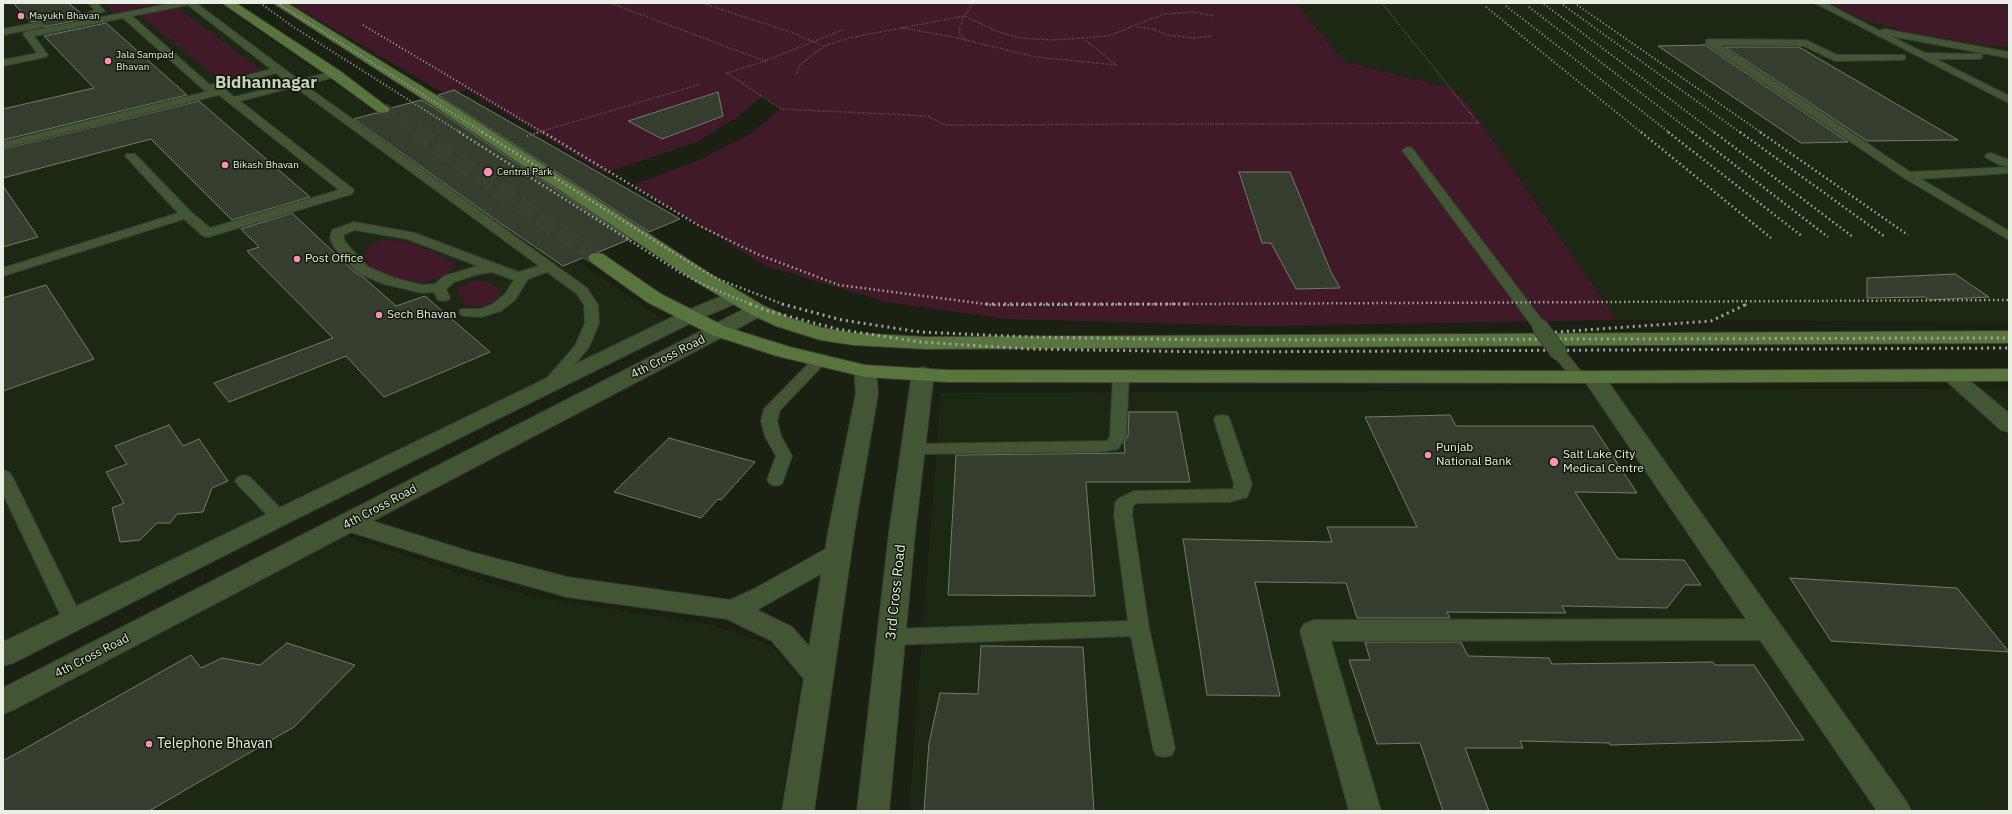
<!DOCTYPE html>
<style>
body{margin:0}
#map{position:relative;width:2012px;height:814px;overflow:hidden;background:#1a2113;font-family:"IBM Plex Sans",sans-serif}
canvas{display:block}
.frame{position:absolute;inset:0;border:4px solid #e9efe5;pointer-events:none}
</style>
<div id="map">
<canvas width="2012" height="814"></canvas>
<div class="frame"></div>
</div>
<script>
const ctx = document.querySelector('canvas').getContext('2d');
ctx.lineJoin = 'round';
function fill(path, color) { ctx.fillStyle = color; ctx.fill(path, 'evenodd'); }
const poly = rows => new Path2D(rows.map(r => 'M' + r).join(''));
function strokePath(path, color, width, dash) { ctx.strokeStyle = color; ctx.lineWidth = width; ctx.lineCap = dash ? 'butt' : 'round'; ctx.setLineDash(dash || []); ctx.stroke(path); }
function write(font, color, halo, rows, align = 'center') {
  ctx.font = font + ' "IBM Plex Sans",sans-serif'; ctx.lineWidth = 3; ctx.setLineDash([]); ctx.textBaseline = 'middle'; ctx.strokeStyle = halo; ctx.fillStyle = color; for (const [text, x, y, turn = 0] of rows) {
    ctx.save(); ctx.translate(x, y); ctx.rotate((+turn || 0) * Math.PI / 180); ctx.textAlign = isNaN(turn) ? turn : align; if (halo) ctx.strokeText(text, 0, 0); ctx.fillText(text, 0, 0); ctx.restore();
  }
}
const built = poly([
 [3,3,217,3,365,104,473,189,665,321,3,646],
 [1296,3,2009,3,2009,322,1617,320,1466,102,1452,88,1343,61],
 [2009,388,2009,811,909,811,941,393],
 [345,536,530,596,717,626,771,645,801,680,780,811,3,811,3,715]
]);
const green = poly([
 [104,3,162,3,114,13],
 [289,3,1296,3,1343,61,1451,88,1466,102,1617,320,1258,326,1007,319,887,302,766,266,633,185,702,159,752,133,781,109,763,96,734,119,699,141,605,173,467,90,447,95],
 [1830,3,2006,3,2009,4,2009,47,1970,43,1908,32,1865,20],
 [176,7,261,70,220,80,139,15],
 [388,239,408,242,423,247,453,262,455,267,443,276,426,283,385,276,375,272,365,260,366,253,370,246,376,242],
 [474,281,487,282,499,288,500,293,498,299,486,306,471,307,465,303,458,293,458,288]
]);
const building = poly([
 [13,3,68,3,81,13,79,14,79,20,44,27,44,25,40,21,31,22,13,3],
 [106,23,187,95,3,140,3,109,94,88,44,36,106,23],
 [1705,45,1848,142,1801,143,1658,46,1705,45],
 [1725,47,1799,47,1958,140,1867,141,1725,47],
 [454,90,680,219,649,232,438,95,454,90],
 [718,92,723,116,662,139,628,121,718,92],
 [421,100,433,107,630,239,599,252,591,253,587,256,563,266,490,216,354,119,376,113,383,114,388,113,391,108,421,100],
 [199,101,310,197,232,220,151,139,3,178,3,149,199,101],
 [1239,172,1290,172,1331,272,1340,288,1296,289,1271,243,1262,243,1239,172],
 [3,186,38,237,3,247,3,186],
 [292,213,357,274,362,276,396,306,425,296,490,352,384,397,346,356,229,402,214,383,333,338,247,251,259,247,241,229,292,213],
 [1955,274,1989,297,1929,300,1925,297,1867,298,1867,278,1955,274],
 [46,285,94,359,3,391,3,298,46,285],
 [1129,412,1177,412,1190,482,1086,482,1095,596,948,595,956,455,1125,453,1124,442,1128,436,1129,412],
 [1450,415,1456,426,1593,426,1637,493,1575,492,1618,559,1684,560,1701,585,1685,585,1667,608,1562,606,1566,613,1447,612,1450,618,1357,618,1346,583,1255,582,1280,696,1207,695,1183,539,1332,542,1327,527,1417,527,1365,417,1450,415],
 [169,425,183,446,199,439,228,481,212,488,203,512,177,514,170,523,157,523,140,540,120,542,112,508,124,503,106,472,127,464,115,446,169,425],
 [669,438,755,462,721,500,718,499,701,518,614,492,669,438],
 [1790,578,1957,588,2009,652,1831,641,1790,578],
 [1365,642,1461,642,1468,656,1549,658,1552,664,1713,662,1715,665,1754,665,1804,740,1610,745,1609,743,1520,741,1523,748,1465,748,1489,811,1443,811,1420,743,1377,744,1349,660,1370,660,1365,642],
 [287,643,355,665,294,727,149,811,3,811,3,761,191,655,201,668,222,658,260,665,287,643],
 [981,646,1083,647,1094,811,924,811,929,743,940,693,978,694,981,646]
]);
const secondaryTunnelFar1 = poly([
 [383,109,418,133]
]);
const secondaryTunnel = poly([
 [416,132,597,258]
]);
const pathFar1 = poly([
 [610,3,765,61,727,73,781,109,928,116,945,125,1479,123],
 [702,3,796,34,823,46],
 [1382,3,1478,123],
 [1137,27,1153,29,1167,35,1194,38,1211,36],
 [902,28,953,37,1036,57,1116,65,1085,40],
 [966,40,959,34,960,27,964,16,973,3],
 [765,61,842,30],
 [797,73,800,65,824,46,849,38,964,16,999,32,1021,38,1053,40,1108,36,1164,14,1193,12,1215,16],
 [536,133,701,84]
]);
const path = poly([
 [527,136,539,132]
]);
const service = poly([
 [88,3,97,3,105,11,86,19,80,19,80,15,95,10,88,3],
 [173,3,196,3,299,80,335,71,338,72,340,74,338,76,305,85,587,288,598,305,599,323,589,347,554,389,548,391,542,389,540,386,575,346,585,323,584,305,577,294,547,272,528,279,515,300,501,311,481,317,466,316,461,315,459,312,461,309,480,309,491,305,505,294,514,280,492,272,475,275,454,282,446,289,450,297,448,300,443,301,438,300,434,292,422,293,384,284,358,273,334,247,330,238,332,230,354,222,415,233,518,272,539,266,295,87,240,101,352,188,354,191,352,194,208,237,203,236,184,219,3,276,3,268,178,213,127,158,125,156,127,154,135,154,190,211,210,228,339,190,219,95,3,148,3,142,209,91,204,90,123,18,34,36,48,55,46,57,3,66,3,60,37,53,23,34,25,32,173,3],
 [188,5,271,69,210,85,132,16,188,5],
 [276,73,289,83,234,97,225,89,218,89,276,73],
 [355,230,407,239,478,266,444,276,435,284,422,285,394,278,368,267,345,242,343,235,355,230],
 [1815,3,1826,3,1880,31,1884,29,2009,52,2009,58,1890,36,1925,53,1982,54,1982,58,1979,59,1936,59,2009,96,2009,103,1815,3],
 [39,22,43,25,42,27,3,35,3,29,39,22],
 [1709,39,1806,40,1837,55,1905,55,1905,59,1902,60,1835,61,1804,46,1720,45,1910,172,2009,167,2009,173,1921,179,2009,231,2009,240,1904,178,1706,44,1706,40,1709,39],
 [1408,147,1412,148,1545,324,1547,327,1545,330,1535,330,1402,150,1408,147],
 [1991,153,2009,160,2009,166,2000,165,1987,158,1985,156,1987,154,1991,153],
 [1559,349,1564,350,1583,374,1586,377,1583,380,1573,380,1554,356,1552,353,1554,350,1559,349],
 [819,356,824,358,827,361,824,364,780,410,777,421,781,436,792,456,782,484,776,486,770,484,767,480,776,456,765,436,761,421,764,409,814,358,819,356],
 [1121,371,1126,373,1129,376,1126,436,1118,449,1100,452,913,454,907,453,905,449,907,445,913,444,1107,441,1110,436,1113,376,1116,373,1121,371],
 [1222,415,1228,416,1230,420,1252,484,1247,497,1229,502,1137,503,1133,506,1132,514,1149,628,1175,748,1172,755,1164,757,1156,755,1153,748,1131,636,891,645,884,642,881,637,884,632,891,629,1128,621,1114,514,1115,503,1118,499,1134,491,1233,489,1234,484,1214,420,1216,416,1222,415],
 [3,470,9,472,12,476,83,620,80,625,73,627,66,625,63,620,3,494,3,470],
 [244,475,250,477,285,513,288,517,285,521,279,523,273,521,238,485,235,481,238,477,244,475]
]);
const minor = poly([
 [1952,370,1959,372,2009,413,2009,432,2001,430,1945,380,1941,376,1945,372,1952,370],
 [1593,371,1601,372,1906,801,1911,811,1877,811,1760,640,1331,641,1381,811,1349,811,1300,631,1304,624,1314,620,1746,619,1582,377,1585,372,1593,371],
 [350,514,471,552,567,577,730,600,754,589,829,547,838,544,847,547,851,553,847,559,757,610,792,627,829,669,833,677,829,685,819,688,809,685,772,641,727,619,567,597,468,569,341,529,338,523,341,517,350,514]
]);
const tertiary = poly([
 [734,291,741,293,744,297,741,301,697,320,288,523,13,663,3,666,3,642,683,312,734,291],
 [757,304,764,306,767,310,764,314,726,335,13,710,3,714,3,688,750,306,757,304],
 [865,365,872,367,876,371,878,393,854,533,814,811,782,811,828,533,856,393,854,371,858,367,865,365],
 [923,367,930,369,934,373,915,533,889,811,857,811,889,533,912,373,916,369,923,367]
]);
const secondary = poly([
 [222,3,236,3,340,71,390,109,388,112,383,113,378,112,330,77,222,3],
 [273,3,287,3,444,100,712,275,764,306,790,318,823,328,853,333,926,337,2009,331,2009,343,926,349,853,345,820,340,776,326,750,314,698,283,434,106,273,3],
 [597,253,603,254,661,294,726,327,790,347,865,365,947,370,1593,371,2009,369,2009,381,1593,383,947,382,865,377,777,356,712,335,647,302,591,262,588,258,591,254,597,253]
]);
const railFar2 = poly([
 [260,3,292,26,461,133],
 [277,3,484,133],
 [1544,4,1715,133],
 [1563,5,1741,133],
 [1577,5,1762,133],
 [1506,6,1670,133],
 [1486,7,1642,133],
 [1529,7,1693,133],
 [363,25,544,133]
]);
const railFar1 = poly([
 [459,132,681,273,706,286,753,305],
 [482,132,695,266,718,279,785,305],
 [543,132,698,225,757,254,839,285,993,305,2009,300],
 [1641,132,1771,238],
 [1668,132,1803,237],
 [1692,132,1828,237],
 [1714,132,1853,237],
 [1740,132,1884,236],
 [1760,132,1908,235],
 [1745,305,1747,304]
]);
const rail = poly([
 [750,304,765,310,837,329,920,342,1029,349,1214,352,2009,348],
 [782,304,842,320,920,332,1030,337,1212,340,2009,338],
 [986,304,1188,304],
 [1543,333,1711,321,1747,304]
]);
const serviceBridge = poly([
 [1540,327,1559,353]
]);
const markers = [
 [21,16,4,"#ff8eb9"],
 [108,61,4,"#ff8eb9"],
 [225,165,4,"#ff8eb9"],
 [488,172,5,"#ff8eb9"],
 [297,259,4,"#ff8eb9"],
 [379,315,4,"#ff8eb9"],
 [1428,455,4,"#ff8eb9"],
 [1554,462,5,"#ff8eb9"],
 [149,744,4,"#ff8eb9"]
];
const farPoinames = [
 ["Mayukh Bhavan",29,16],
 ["Jala Sampad",116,55],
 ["Bhavan",116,67],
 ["Bikash Bhavan",233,165],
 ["Central Park",497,172]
];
const poiNames = [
 ["Post Office",305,259],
 ["Sech Bhavan",387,315],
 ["Punjab",1436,448],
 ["National Bank",1436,462],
 ["Salt Lake City",1563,455],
 ["Medical Centre",1563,469]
];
const streetNames = [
 ["4th Cross Road",668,357,-27],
 ["4th Cross Road",380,507,-28],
 ["4th Cross Road",92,656,-27]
];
const nearStreetnames = [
 ["3rd Cross Road",896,592,-84]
];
const nearPoinames = [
 ["Telephone Bhavan",157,744]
];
const farTownnames = [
 ["Bidhannagar",266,83]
];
fill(built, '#1d2814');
fill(green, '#411a2a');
fill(building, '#353e2e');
strokePath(building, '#727c6b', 1);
strokePath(secondaryTunnelFar1, '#394032', 13, [13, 6]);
strokePath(secondaryTunnel, '#394032', 17, [17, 8]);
strokePath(service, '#373e30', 2);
strokePath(minor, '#373e30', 2);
strokePath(tertiary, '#373e30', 2);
strokePath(secondary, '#373e30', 2);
strokePath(pathFar1, '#878d82', 1.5, [0.5, 2]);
strokePath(path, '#878d82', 2, [1, 2.5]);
fill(service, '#435634');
fill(minor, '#435634');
fill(tertiary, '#435634');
fill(secondary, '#58753e');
strokePath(railFar2, '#a1a79c', 2, [1, 2.5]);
strokePath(railFar1, '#a1a79c', 2.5, [1.5, 3]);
strokePath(rail, '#a1a79c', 3, [2, 4]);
strokePath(serviceBridge, '#373e30', 18, []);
strokePath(serviceBridge, '#435634', 16);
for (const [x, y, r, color] of markers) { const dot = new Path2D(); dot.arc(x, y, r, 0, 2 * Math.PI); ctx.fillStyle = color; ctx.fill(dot); strokePath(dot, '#11180a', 1.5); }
write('10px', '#e9efe5', '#11180a', farPoinames, 'left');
write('12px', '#e9efe5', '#11180a', poiNames, 'left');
write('12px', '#e9efe5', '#11180a', streetNames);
write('14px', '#e9efe5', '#11180a', nearStreetnames);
write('14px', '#e9efe5', '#11180a', nearPoinames, 'left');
write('bold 17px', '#c7d2bf', '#11180a', farTownnames);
</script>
